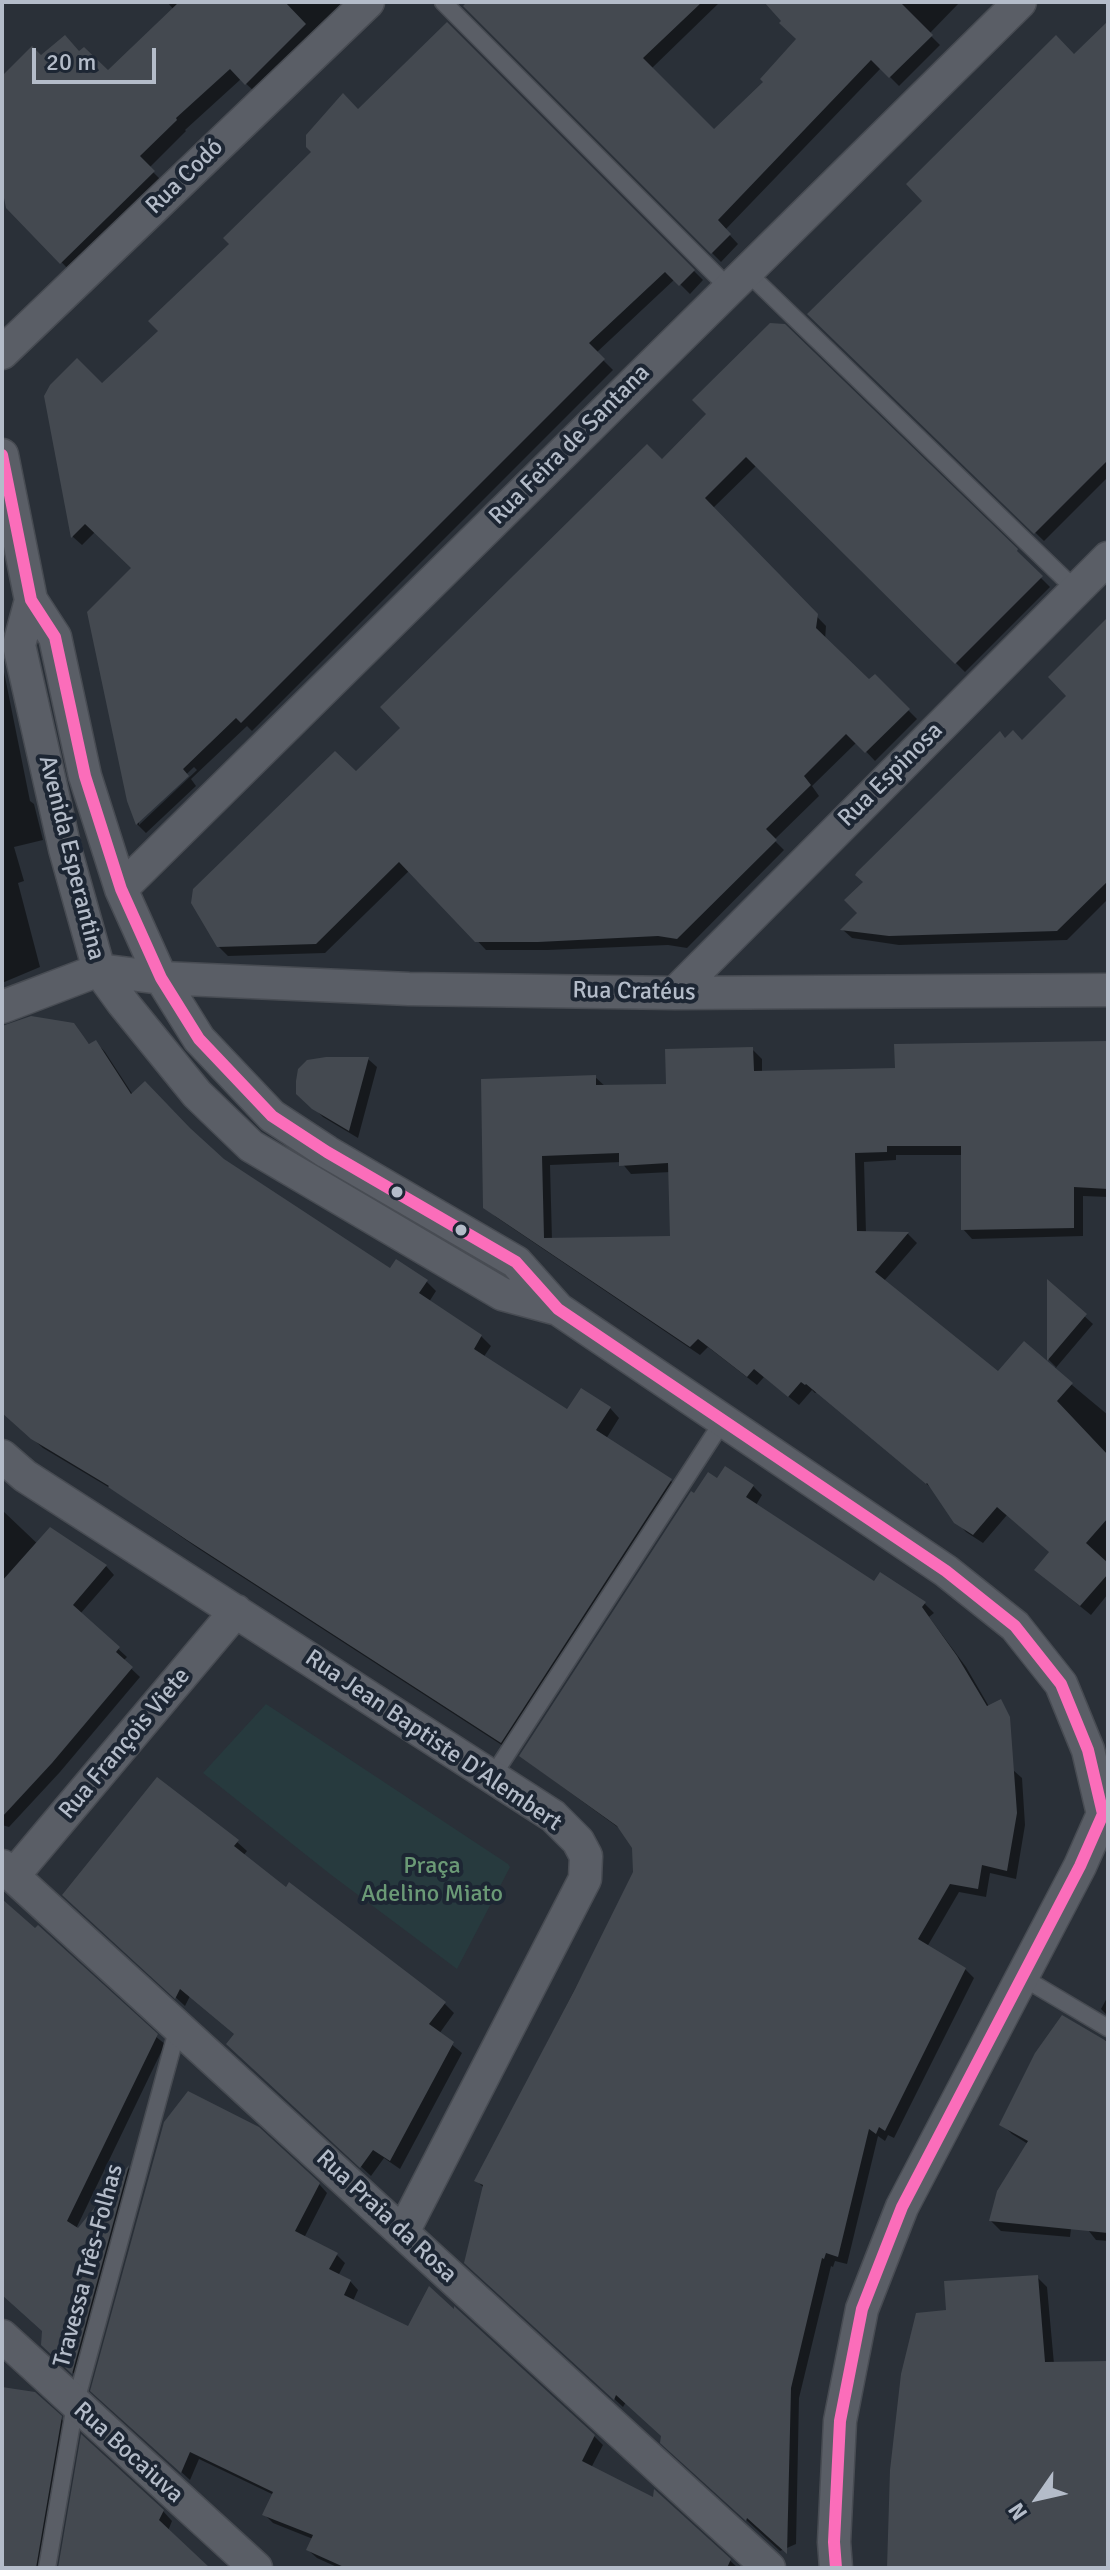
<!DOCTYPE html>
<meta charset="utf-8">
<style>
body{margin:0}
#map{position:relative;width:1110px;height:2570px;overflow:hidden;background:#2a3038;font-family:Signika,sans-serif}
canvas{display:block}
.frame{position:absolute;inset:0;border:4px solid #b4bcc9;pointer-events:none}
.north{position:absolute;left:998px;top:2458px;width:80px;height:80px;-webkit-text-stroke:6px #1d2633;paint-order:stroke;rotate:236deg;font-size:22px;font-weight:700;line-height:32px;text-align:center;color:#b4bcc9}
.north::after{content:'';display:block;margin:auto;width:28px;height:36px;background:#b4bcc9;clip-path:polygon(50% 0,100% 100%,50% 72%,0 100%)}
.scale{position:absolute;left:32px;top:48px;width:124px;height:36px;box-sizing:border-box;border:4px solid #b4bcc9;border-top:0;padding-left:10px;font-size:24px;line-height:28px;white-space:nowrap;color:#b4bcc9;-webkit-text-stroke:6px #1d2633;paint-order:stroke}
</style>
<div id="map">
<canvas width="1110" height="2570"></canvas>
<div class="frame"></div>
<div class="north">N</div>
<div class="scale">20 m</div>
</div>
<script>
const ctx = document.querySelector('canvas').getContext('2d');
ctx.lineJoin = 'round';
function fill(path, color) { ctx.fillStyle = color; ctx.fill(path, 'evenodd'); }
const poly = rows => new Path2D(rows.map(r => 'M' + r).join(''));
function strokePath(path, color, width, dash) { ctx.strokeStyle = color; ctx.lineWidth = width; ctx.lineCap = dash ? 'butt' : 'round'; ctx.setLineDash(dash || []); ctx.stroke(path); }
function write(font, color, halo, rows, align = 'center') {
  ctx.font = font + ' Signika,sans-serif'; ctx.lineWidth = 8; ctx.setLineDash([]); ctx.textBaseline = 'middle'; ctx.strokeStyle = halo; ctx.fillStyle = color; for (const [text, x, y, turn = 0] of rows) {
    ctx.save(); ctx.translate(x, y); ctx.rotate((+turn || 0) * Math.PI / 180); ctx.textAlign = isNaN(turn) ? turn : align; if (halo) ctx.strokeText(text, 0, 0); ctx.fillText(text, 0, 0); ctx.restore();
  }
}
const green = poly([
 [266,1704,508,1864,510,1867,457,1969,330,1874,203,1773]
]);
const shadow = poly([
 [167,2,348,2,257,94,241,79,185,130,186,131,149,168,164,183,72,273,8,207,2,179,2,79,41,58,80,53,108,73,174,10],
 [464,2,720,2,651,69,714,132,765,82,798,39,767,2,960,2,929,34,940,45,899,86,881,68,725,230,738,244,721,262,466,6,467,5],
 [447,24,703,280,690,294,675,279,596,353,613,370,252,731,247,726,191,779,196,786,146,833,137,824,129,800,134,569,95,532,82,545,73,537,46,396,102,386,161,331,231,244,358,111],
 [194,767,197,770,139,825,139,820],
 [1108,24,1108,477,1044,541,809,314],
 [708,414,1025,562,1050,587,965,672,757,465,712,509,826,626,825,640,869,682,875,677,917,719,875,761,857,742,812,786,819,796,774,840,784,850,687,948,668,945,548,950,486,950,410,870,325,953,228,956,218,946,356,774],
 [1108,620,1108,899,1067,940,899,945,852,938,843,930,1006,740,1022,743,1069,697],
 [2,662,30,801,34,804,43,840,14,847,24,881,18,883,40,967,2,983],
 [73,1025,90,1045,96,1042,105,1052,133,1095,223,1161,391,1271,426,1281,436,1291,429,1302,481,1336,491,1346,483,1358,568,1412,610,1408,619,1418,606,1439,671,1481,680,1490,511,1751,199,1549,115,1491,43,1448,2,1412,2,1027],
 [1108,1042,1108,1197,1083,1196,1083,1236,972,1239,963,1229,963,1155,896,1155,896,1160,864,1162,866,1233,908,1234,917,1243,884,1281,998,1374,1054,1369,1056,1367,1049,1360,1049,1284,1093,1324,1054,1370,1108,1415,1108,1594,1091,1615,1046,1579,1051,1553,1007,1515,983,1543,966,1532,956,1521,935,1491,817,1392,815,1393,812,1390,799,1405,764,1377,757,1385,708,1347,700,1355,496,1217,485,1207,595,1077,606,1087,668,1086,752,1049,762,1059,762,1072,897,1069],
 [621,1162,631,1174,671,1172,672,1238,552,1240,550,1165],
 [368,1059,377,1067,358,1138,323,1117,298,1093],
 [718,1481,753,1486,762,1495,756,1505,875,1583,881,1574,925,1604,934,1613,929,1617,966,1667,998,1722,1013,1770,1022,1778,1025,1825,1016,1879,990,1873,986,1897,959,1892,927,1947,965,1969,974,1978,894,2138,888,2135,885,2141,878,2136,847,2264,835,2261,833,2267,831,2266,799,2398,796,2544,780,2551,672,2452,663,2436,626,2402,623,2407,476,2272,484,2188,476,2180,635,1873,634,1847,623,1831,531,1764,522,1755,695,1496],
 [2,1510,63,1568,106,1566,114,1575,80,1614,127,1657,123,1661,140,1677,60,1772,9,1827,2,1825],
 [237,1842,247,1851,243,1856,286,1889,444,2003,454,2013,439,2034,462,2053,400,2169,384,2158,371,2176,239,2054,236,2035,190,1996,185,2006,75,1905],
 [2,1914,165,2044,73,2235,129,2168,137,2175,81,2380,52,2354,44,2331,2,2268],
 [1108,1996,1108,2016,1101,2009],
 [1103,2040,1108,2040,1108,2241,1096,2240,1073,2211,1070,2237,1001,2231,991,2221,1028,2144,1012,2134,1002,2124],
 [319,2184,327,2193,304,2238,336,2254,345,2263,338,2276,350,2281,358,2290,353,2301,594,2436,603,2445,591,2468,655,2500,656,2493,738,2568,339,2568,317,2558,308,2550,313,2539,273,2523,265,2515,274,2495,199,2459,190,2480,101,2399],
 [1037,2277,1047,2287,1054,2364,1108,2363,1108,2568,889,2568,949,2312],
 [2,2389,60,2418,71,2428,47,2568,2,2568],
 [163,2511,172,2521,168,2531,209,2568,60,2568]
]);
const building = poly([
 [179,2,285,2,306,24,245,85,230,69,176,118,177,120,140,156,155,171,60,264,6,208,2,188,2,76,32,46,41,55,65,35,79,51,84,47,108,70],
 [467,2,702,2,643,58,714,129,763,82,760,79,796,39,779,23,781,21,764,2,900,2,933,35,889,78,871,60,718,220,731,234,711,254,463,6],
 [1108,21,1108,460,1034,534,807,314,922,201,906,184,1056,35,1074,54],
 [447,22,695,270,679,286,665,272,589,343,605,359,241,723,236,718,183,769,189,776,136,825,127,801,87,612,131,568,85,524,71,538,44,396,50,385,77,358,102,383,158,331,148,321,229,244,223,238,311,152,306,147,306,135,343,93,358,109],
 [770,323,785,324,1018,549,1017,551,1043,576,955,664,746,457,705,498,818,614,816,628,869,679,875,674,910,709,865,753,846,734,804,776,811,785,766,829,777,840,677,939,658,936,538,942,475,942,399,862,316,944,217,947,191,903,193,889,335,751,356,771,400,728,380,707,647,444,662,459,706,414,692,400],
 [1108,617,1108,881,1057,931,889,936,840,930,857,913,844,900,863,882,855,875,857,872,1000,731,1005,738,1013,730,1022,740,1066,696,1048,677],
 [31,1016,74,1023,89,1044,96,1040,131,1094,145,1081,190,1128,224,1159,390,1268,396,1259,428,1280,419,1293,482,1335,474,1349,567,1409,581,1388,611,1407,596,1430,672,1479,501,1743,187,1540,108,1487,109,1486,31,1439,2,1413,2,1026],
 [1108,1041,1108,1189,1074,1187,1074,1228,961,1230,961,1146,887,1146,887,1152,855,1153,857,1231,909,1232,875,1272,998,1371,1024,1341,1073,1383,1057,1401,1108,1455,1108,1518,1086,1543,1108,1563,1108,1574,1080,1606,1034,1570,1049,1552,997,1507,973,1535,954,1523,927,1483,926,1484,806,1384,805,1385,801,1382,788,1397,754,1369,747,1377,698,1339,690,1347,483,1208,481,1079,596,1075,596,1085,666,1084,665,1049,753,1047,754,1071,895,1068,894,1044],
 [619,1153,619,1166,668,1163,670,1236,544,1238,542,1156],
 [326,1057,369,1057,349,1131,312,1109,296,1094,296,1081,298,1069,307,1060],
 [1047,1279,1087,1314,1047,1361],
 [725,1466,754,1485,746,1497,874,1581,880,1572,926,1602,922,1607,957,1656,987,1706,1001,1699,1010,1717,1017,1813,1007,1871,982,1865,978,1889,950,1884,918,1939,966,1968,885,2131,879,2127,876,2134,869,2129,838,2257,826,2253,824,2259,822,2258,791,2388,787,2554,747,2518,746,2521,660,2443,661,2436,616,2395,614,2400,464,2263,483,2185,474,2181,575,1989,633,1872,632,1848,617,1826,519,1756,691,1491,694,1493,708,1472,717,1478],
 [50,1527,107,1565,73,1605,120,1647,116,1652,133,1667,52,1763,2,1817,2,1581],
 [157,1777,239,1840,234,1846,286,1887,289,1882,446,2002,429,2024,454,2042,390,2161,373,2150,360,2168,226,2044,234,2034,180,1989,175,1999,62,1895],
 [2,1899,35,1928,38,1925,158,2034,67,2221,78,2228,129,2165,72,2374,41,2345,42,2331,2,2295],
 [1062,2015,1108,2042,1108,2233,989,2221,997,2191,1028,2141,999,2125,1035,2053],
 [188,2091,259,2127,320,2183,295,2231,338,2253,329,2269,351,2280,344,2295,408,2326,429,2286,454,2309,454,2306,595,2435,582,2461,653,2497,654,2489,731,2559,727,2568,346,2568,306,2550,313,2535,262,2515,273,2492,190,2452,181,2473,90,2391,164,2122],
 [1038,2275,1045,2362,1108,2361,1108,2568,887,2568,890,2470,901,2374,916,2313,946,2310,944,2281],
 [2,2387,35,2392,62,2416,36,2568,2,2568],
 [81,2434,164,2510,159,2520,210,2568,58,2568]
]);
const service = poly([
 [443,2,730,289],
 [747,272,1076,590],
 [492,1777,723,1421],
 [1022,1977,1108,2028],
 [47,2568,75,2405,178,2027]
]);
const minor = poly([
 [2,353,368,2],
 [2,455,31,600,55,637,85,776,121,889,161,978,199,1039,272,1116,327,1152,516,1262,558,1309,946,1571,1015,1626,1061,1684,1088,1750,1103,1814,1080,1866,902,2207,862,2309,840,2421,834,2542,836,2568],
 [31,600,19,645,65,849,99,970,123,1003,197,1094,251,1146,502,1294,558,1309],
 [121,889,1020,2],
 [675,993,1108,558],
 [2,1007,99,970,161,978,409,989,675,993,1108,990],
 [2,1456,25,1476,553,1816,578,1841,586,1856,585,1879,403,2232],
 [2,1866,769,2568],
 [13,1876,236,1611],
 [2,2336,256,2568]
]);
const bus1 = poly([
 [2,455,31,600,55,637,85,776,121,889,161,978,199,1039,272,1116,327,1152,516,1262,558,1309,946,1571,1015,1626,1061,1684,1088,1750,1103,1814,1080,1866,902,2207,862,2309,840,2421,834,2542,836,2568]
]);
const markers = [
 [397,1192,7,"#b4bcc9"],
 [461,1230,7,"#b4bcc9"]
];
const streetNames = [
 ["Rua Codó",185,177,-44],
 ["Rua Feira de Santana",570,445,-45],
 ["Rua Espinosa",891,775,-45],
 ["Avenida Esperantina",71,858,76],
 ["Rua Cratéus",634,992,1],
 ["Rua Jean Baptiste D'Alembert",433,1741,34],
 ["Rua François Viete",125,1744,-50],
 ["Rua Praia da Rosa",386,2217,43],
 ["Travessa Três-Folhas",89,2266,-75],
 ["Rua Bocaiuva",128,2453,42]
];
const parkNames = [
 ["Praça",432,1867],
 ["Adelino Miato",432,1895]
];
fill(green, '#273a3e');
fill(shadow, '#0007');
fill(building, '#444950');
strokePath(service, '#484c53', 19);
strokePath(minor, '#484c53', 35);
strokePath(service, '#5a5e66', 16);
strokePath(minor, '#5a5e66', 32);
strokePath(bus1, '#fb6dba', 12);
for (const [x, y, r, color] of markers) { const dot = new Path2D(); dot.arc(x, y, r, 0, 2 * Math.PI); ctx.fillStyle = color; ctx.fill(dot); strokePath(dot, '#1d2633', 3); }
write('24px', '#b4bcc9', '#1d2633', streetNames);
write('24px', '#6b9a76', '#1d2633', parkNames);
</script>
